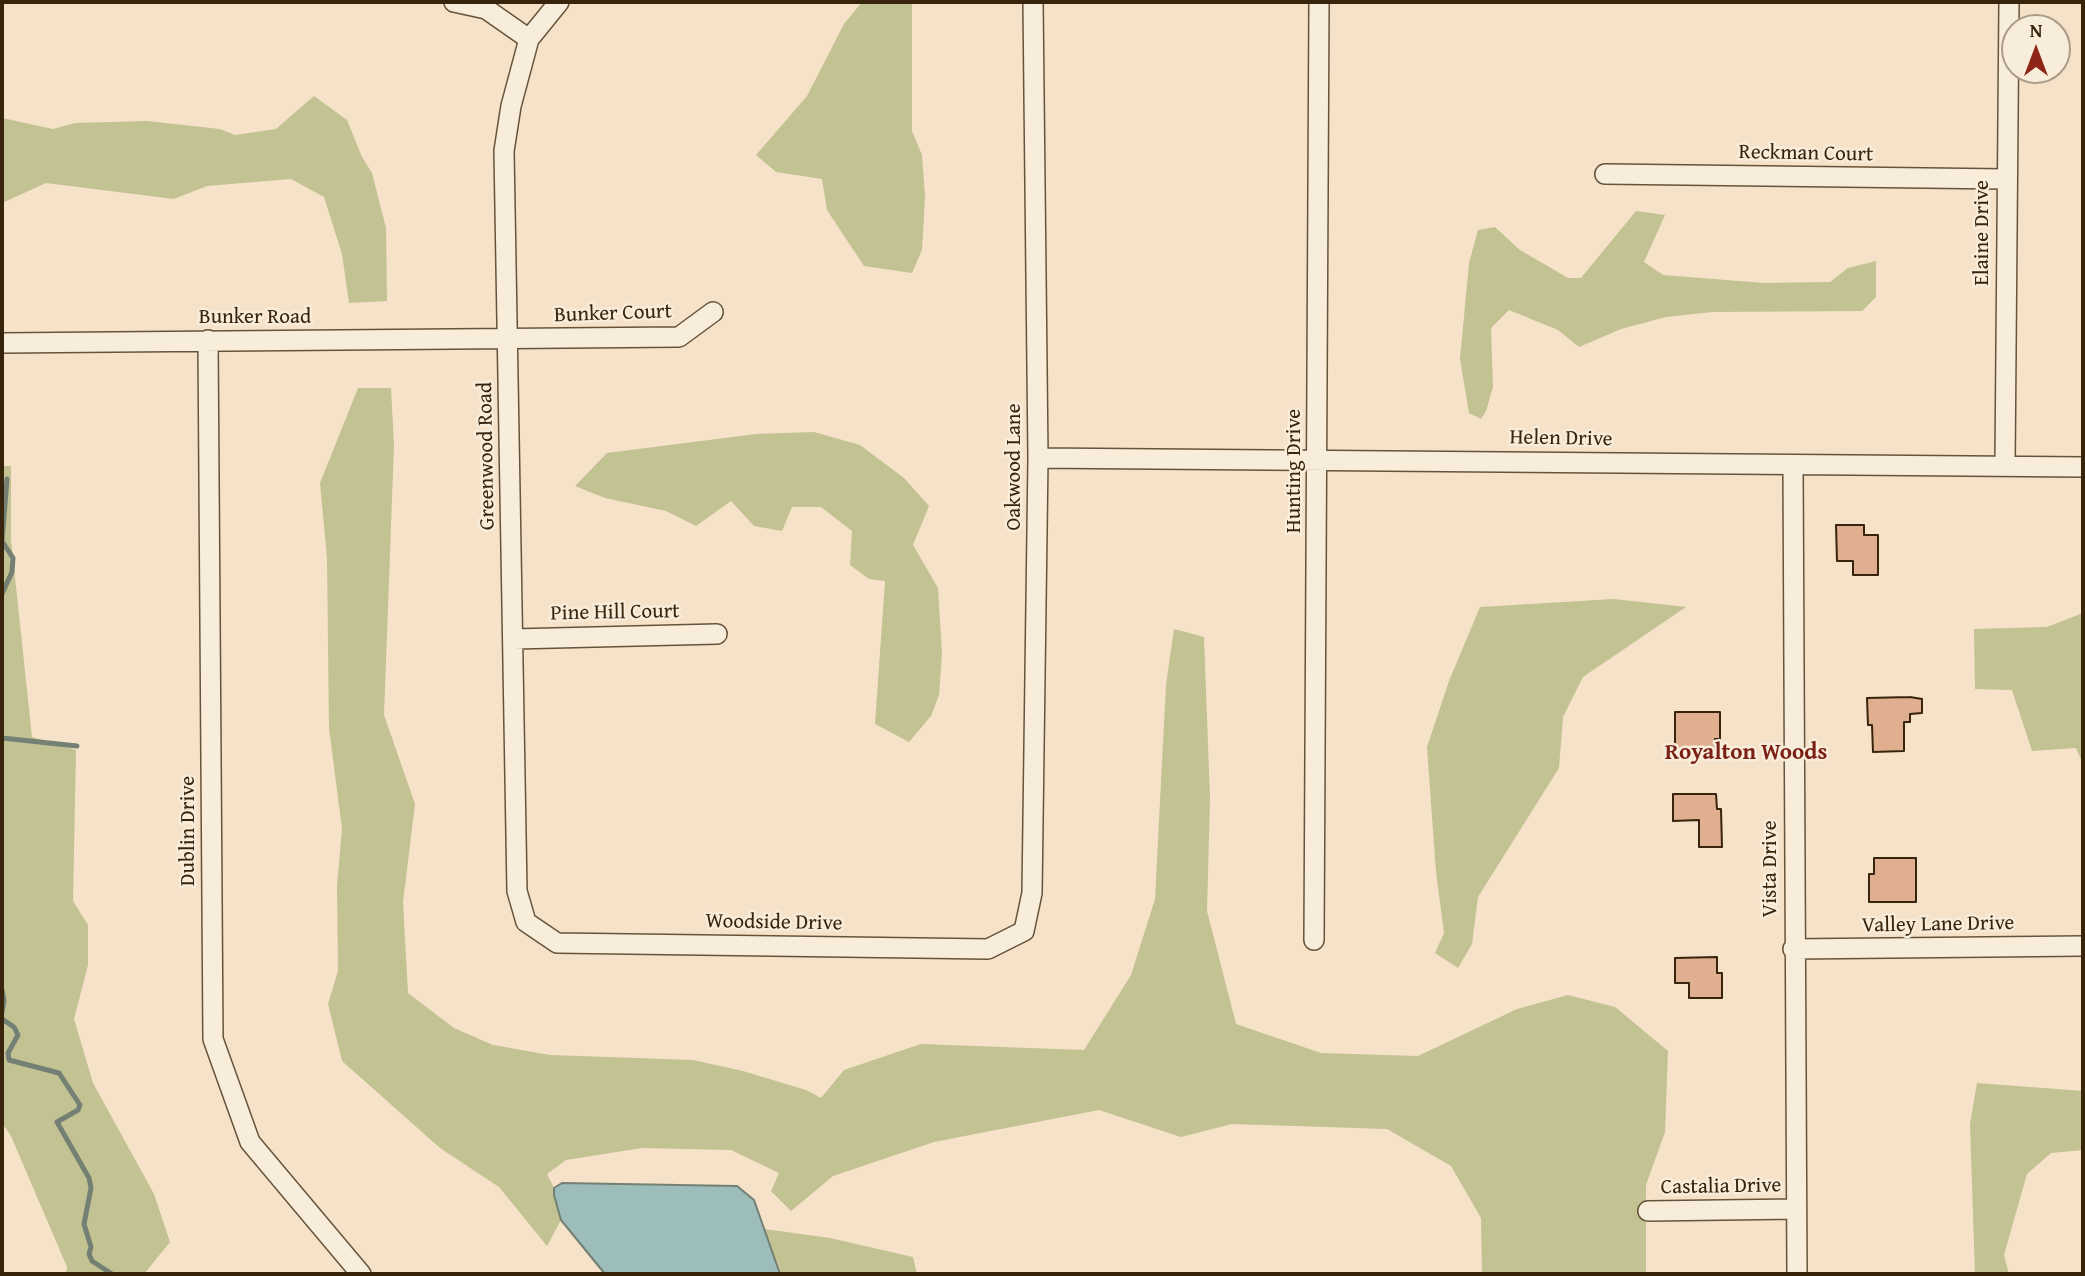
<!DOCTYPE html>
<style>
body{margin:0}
#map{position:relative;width:2085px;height:1276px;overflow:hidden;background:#f5e2c8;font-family:"Gentium Book Plus",serif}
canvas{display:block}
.frame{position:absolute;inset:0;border:4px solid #37240b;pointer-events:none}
.north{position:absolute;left:2001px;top:14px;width:70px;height:70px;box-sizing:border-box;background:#f8ecdb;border:2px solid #ab9c88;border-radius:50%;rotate:0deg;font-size:19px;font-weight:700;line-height:28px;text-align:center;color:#37240b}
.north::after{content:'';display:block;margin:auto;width:24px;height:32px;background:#8f2418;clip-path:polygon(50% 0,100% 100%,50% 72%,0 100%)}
</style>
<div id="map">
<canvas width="2085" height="1276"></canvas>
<div class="frame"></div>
<div class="north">N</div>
</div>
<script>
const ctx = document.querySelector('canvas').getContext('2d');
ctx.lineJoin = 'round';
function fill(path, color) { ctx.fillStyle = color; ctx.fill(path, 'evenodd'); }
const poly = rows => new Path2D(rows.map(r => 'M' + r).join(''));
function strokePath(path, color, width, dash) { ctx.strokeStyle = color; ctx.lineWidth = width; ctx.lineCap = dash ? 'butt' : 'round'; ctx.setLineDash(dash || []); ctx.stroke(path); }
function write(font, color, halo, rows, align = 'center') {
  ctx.font = font + ' "Gentium Book Plus",serif'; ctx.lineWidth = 5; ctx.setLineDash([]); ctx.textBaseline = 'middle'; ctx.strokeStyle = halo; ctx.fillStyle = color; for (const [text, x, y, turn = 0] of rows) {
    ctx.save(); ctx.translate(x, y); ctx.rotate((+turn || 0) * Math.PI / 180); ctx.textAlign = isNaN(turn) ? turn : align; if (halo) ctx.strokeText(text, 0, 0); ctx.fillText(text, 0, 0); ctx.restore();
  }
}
const green = poly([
 [862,2,912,2,912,131,922,155,925,197,922,250,912,273,864,266,827,210,822,179,776,172,756,155,807,96,844,24],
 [314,96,347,120,362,157,372,173,386,228,387,301,349,303,342,254,324,197,291,179,207,186,174,199,46,183,2,203,2,118,53,129,75,123,147,121,220,129,235,135,276,129],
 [1636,211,1665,215,1644,262,1663,275,1764,283,1830,282,1848,268,1876,261,1876,297,1862,311,1712,312,1666,317,1621,329,1579,347,1558,330,1509,310,1491,328,1493,387,1486,411,1481,419,1469,413,1460,359,1469,263,1478,230,1495,227,1520,250,1568,278,1581,278],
 [358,388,391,388,394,445,384,715,415,804,403,902,408,993,454,1028,493,1045,550,1055,693,1060,743,1071,806,1090,821,1098,844,1070,921,1044,1084,1050,1131,975,1155,899,1166,685,1174,629,1204,637,1210,798,1207,911,1236,1024,1321,1053,1418,1056,1517,1009,1568,995,1615,1007,1668,1051,1665,1132,1646,1185,1646,1274,1482,1274,1481,1218,1451,1166,1387,1129,1232,1124,1181,1137,1099,1110,934,1142,833,1176,791,1211,771,1191,779,1173,731,1150,642,1148,566,1160,547,1174,554,1188,561,1220,547,1246,499,1187,440,1148,342,1061,328,1004,338,971,337,885,342,829,329,728,327,558,320,483],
 [814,432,860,445,904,478,929,506,913,545,938,588,942,653,939,695,931,716,909,742,875,724,885,581,869,579,850,565,852,531,821,507,792,507,782,531,754,526,731,501,696,526,666,511,605,498,575,486,607,453,756,434],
 [2,466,11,466,11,540,32,737,76,750,73,901,88,925,88,965,74,1019,93,1083,154,1194,170,1242,144,1274,66,1274,67,1267,11,1136,2,1123],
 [1614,599,1686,607,1583,677,1563,717,1559,768,1478,897,1472,944,1458,968,1435,953,1444,933,1436,872,1427,747,1449,681,1480,607],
 [2083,613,2083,764,2076,748,2032,751,2012,690,1975,689,1974,629,2047,627],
 [1977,1083,2083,1091,2083,1150,2051,1153,2027,1174,2004,1255,2009,1274,1975,1274,1970,1124],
 [764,1229,830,1238,913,1257,917,1274,780,1274]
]);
const water = poly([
 [562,1183,737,1186,754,1200,780,1274,605,1274,561,1220,554,1195,554,1188,562,1183]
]);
const stream = poly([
 [2,594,12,572,13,558,2,541,7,479],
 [2,738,77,746],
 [2,990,4,1000,2,1012],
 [2,1019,14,1027,18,1035,8,1053,9,1060,59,1073,80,1105,78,1110,57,1122,89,1178,91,1188,84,1224,91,1247,89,1254,92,1261,112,1274]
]);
const building = poly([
 [1836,525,1864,525,1864,535,1878,535,1878,575,1853,575,1853,561,1837,561,1836,525],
 [1910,697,1922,699,1922,713,1910,714,1910,722,1904,722,1904,751,1873,752,1872,725,1868,725,1867,698,1910,697],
 [1675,712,1720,712,1720,739,1715,739,1715,755,1675,755,1675,712],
 [1673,794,1716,794,1717,809,1721,809,1722,847,1699,847,1699,820,1673,821,1673,794],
 [1874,858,1916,858,1916,902,1869,902,1869,874,1874,874,1874,858],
 [1717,957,1717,973,1722,973,1722,998,1689,998,1689,983,1675,983,1675,958,1717,957]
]);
const minor = poly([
 [454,2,486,9,529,39],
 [559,2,529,39,511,106,504,151,517,891,526,922,557,943,988,949,1024,931,1032,893,1038,458,1033,2],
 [1605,174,2005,179],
 [208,340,213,1039,250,1142,361,1274],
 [2,343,679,337,713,312],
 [1038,458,2083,467],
 [1793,465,1797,1274],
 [2005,465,2009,2],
 [514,639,717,634],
 [1314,940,1319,2],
 [1793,949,2083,946],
 [1648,1211,1796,1209]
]);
const streetNames = [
 ["Reckman Court",1806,154,1],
 ["Elaine Drive",1983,233,-90],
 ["Bunker Court",613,314,-2],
 ["Bunker Road",255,318],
 ["Helen Drive",1561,439,1],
 ["Greenwood Road",487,456,-91],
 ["Oakwood Lane",1015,467,-90],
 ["Hunting Drive",1295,471,-90],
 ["Pine Hill Court",615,613,-1],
 ["Dublin Drive",189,831,-90],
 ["Vista Drive",1771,869,-90],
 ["Woodside Drive",774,923,1],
 ["Valley Lane Drive",1938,925,-1],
 ["Castalia Drive",1721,1187,-1]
];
const neighbourhoodNames = [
 ["Royalton Woods",1746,753]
];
fill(green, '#c2c292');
fill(water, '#9dbdba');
strokePath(water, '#748074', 2);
strokePath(stream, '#748074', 5);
fill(building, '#e0af8f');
strokePath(building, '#37240b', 2);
strokePath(minor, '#66543a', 22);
strokePath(minor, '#f8ecdb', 19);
write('21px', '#37240b', '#f8ecdb', streetNames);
write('bold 23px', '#7a1f14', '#f8ecdb', neighbourhoodNames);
</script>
